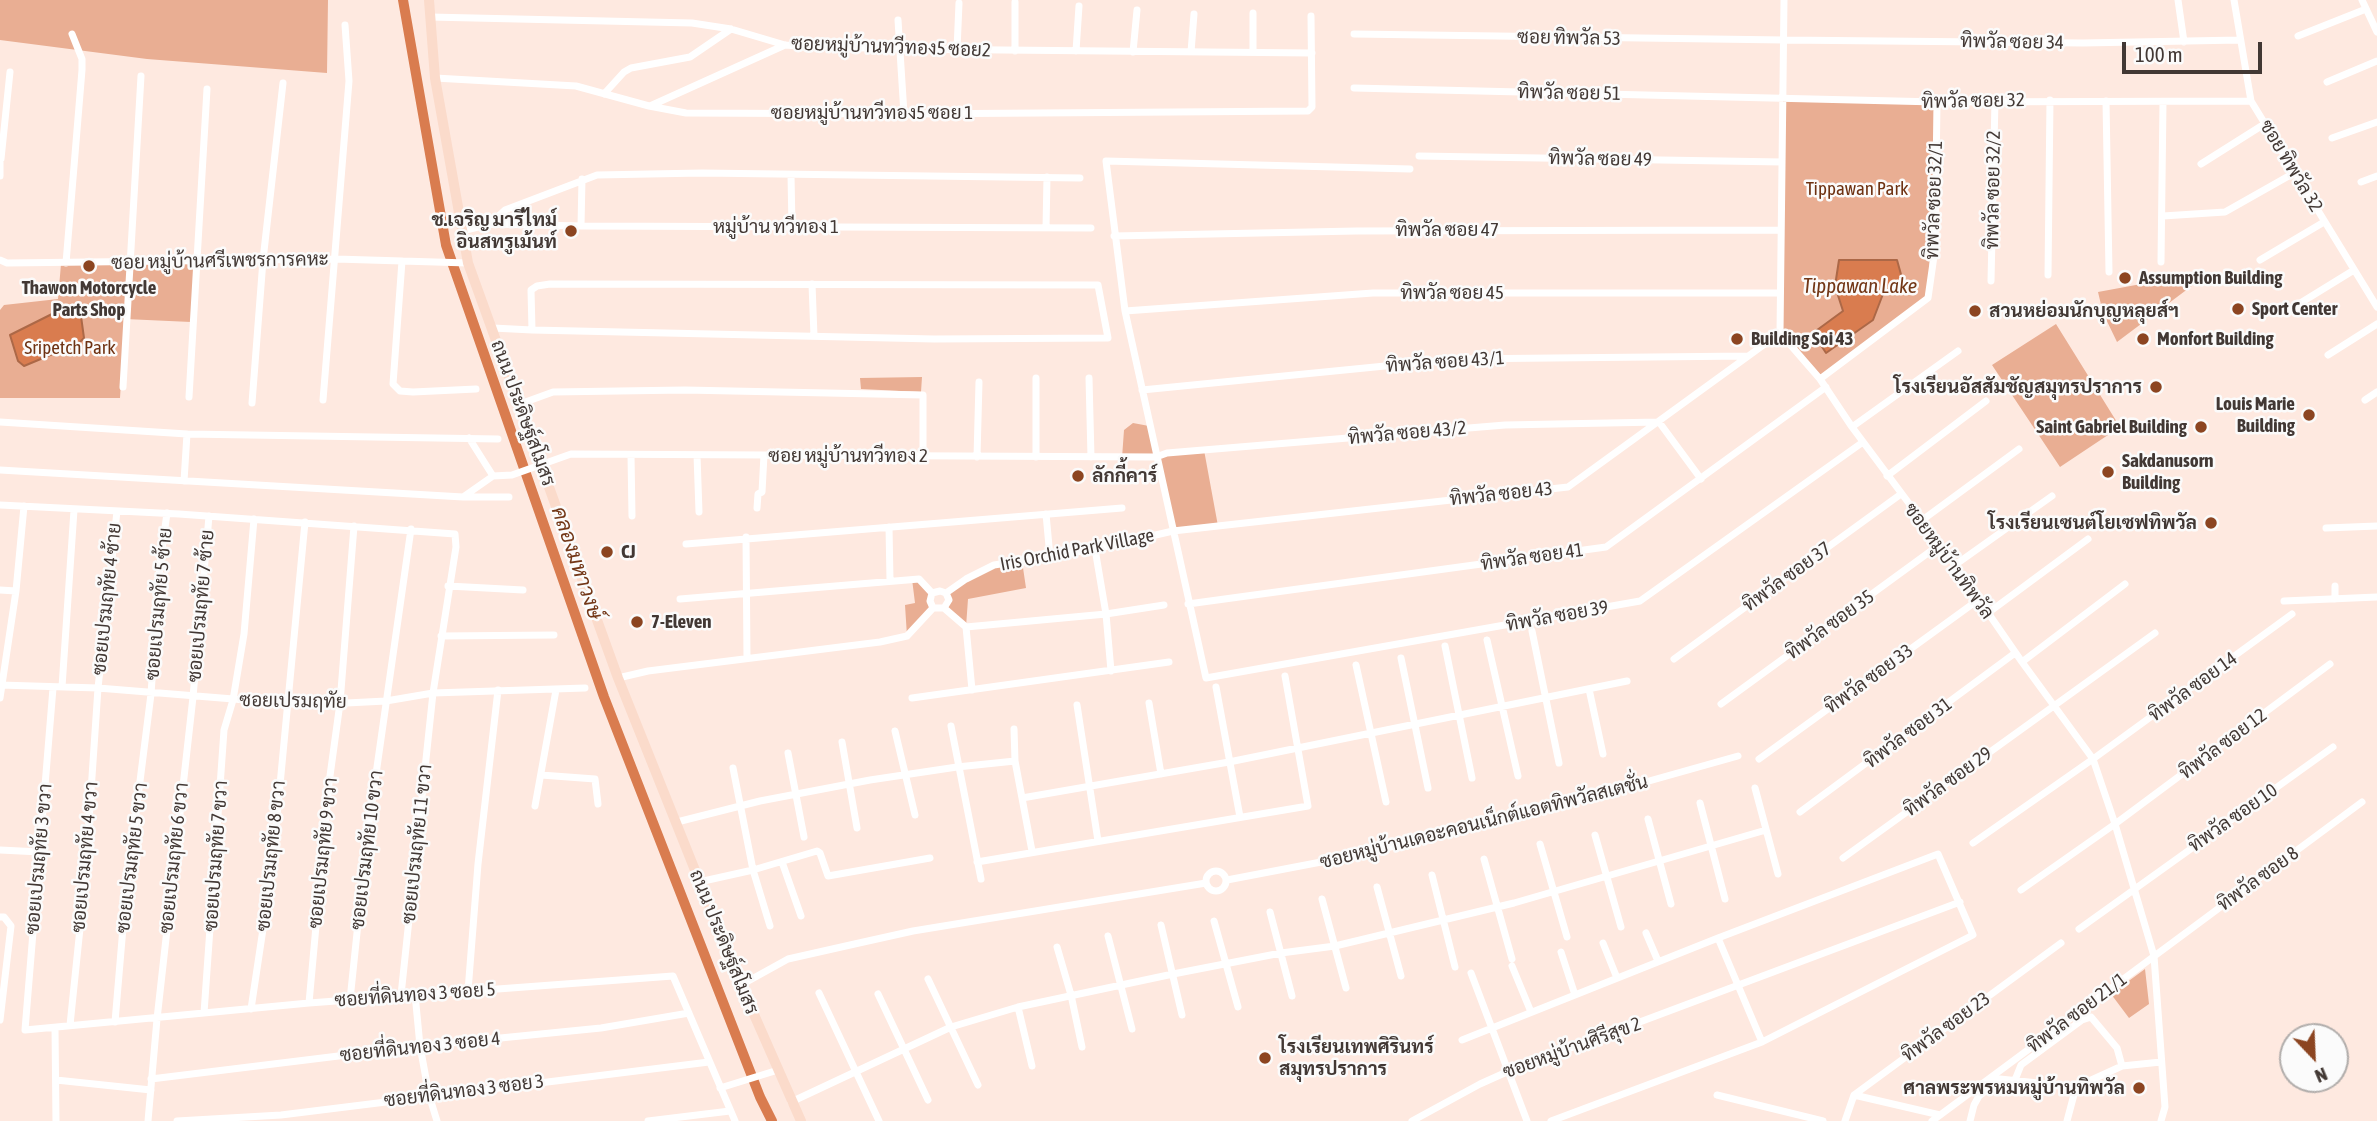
<!DOCTYPE html>
<meta charset="utf-8">
<style>
body{margin:0}
#map{position:relative;width:2377px;height:1121px;overflow:hidden;background:#fee9e0;font-family:"Asap Condensed",sans-serif}
canvas{display:block}
.north{position:absolute;left:2279px;top:1023px;width:70px;height:70px;box-sizing:border-box;background:#fbfbfb;border:2px solid #b1adab;border-radius:50%;rotate:157deg;font-size:19px;font-weight:700;line-height:28px;text-align:center;color:#423834}
.north::after{content:'';display:block;margin:auto;width:24px;height:32px;background:#8c4521;clip-path:polygon(50% 0,100% 100%,50% 72%,0 100%)}
.scale{position:absolute;left:2122px;top:42px;width:140px;height:32px;box-sizing:border-box;border:4px solid #423834;border-top:0;padding-left:9px;font-size:21px;line-height:24px;white-space:nowrap;color:#423834;-webkit-text-stroke:5px #fbfbfb;paint-order:stroke}
</style>
<div id="map">
<canvas width="2377" height="1121"></canvas>
<div class="north">N</div>
<div class="scale">100 m</div>
</div>
<script>
const ctx = document.querySelector('canvas').getContext('2d');
ctx.lineJoin = 'round';
function fill(path, color) { ctx.fillStyle = color; ctx.fill(path, 'evenodd'); }
const poly = rows => new Path2D(rows.map(r => 'M' + r).join(''));
function strokePath(path, color, width, dash) { ctx.strokeStyle = color; ctx.lineWidth = width; ctx.lineCap = dash ? 'butt' : 'round'; ctx.setLineDash(dash || []); ctx.stroke(path); }
function write(font, color, halo, rows, align = 'center') {
  ctx.font = font + ' "Asap Condensed",Sarabun,sans-serif'; ctx.lineWidth = 5; ctx.setLineDash([]); ctx.textBaseline = 'middle'; ctx.strokeStyle = halo; ctx.fillStyle = color; for (const [text, x, y, turn = 0] of rows) {
    ctx.save(); ctx.translate(x, y); ctx.rotate((+turn || 0) * Math.PI / 180); ctx.textAlign = isNaN(turn) ? turn : align; if (halo) ctx.strokeText(text, 0, 0); ctx.fillText(text, 0, 0); ctx.restore();
  }
}
const green = poly([
 [0,0,328,0,327,73,147,59,0,40],
 [1783,98,1937,102,1928,298,1820,379,1780,333],
 [195,262,191,322,125,319,120,398,0,398,0,310,4,305,58,299,61,264],
 [2179,277,2194,277,2197,282,2117,342,2103,313,2098,292],
 [2056,324,2120,427,2060,467,1992,365],
 [922,377,921,392,861,389,860,378],
 [1133,423,1149,426,1156,457,1204,450,1218,526,1173,531,1156,458,1122,458,1124,430],
 [1022,561,1026,588,968,599,966,627,944,609,946,593,994,565],
 [912,579,919,579,932,593,933,608,907,636,905,605,915,603],
 [2145,969,2149,1004,2129,1018,2111,994]
]);
const water = poly([
 [1839,260,1897,260,1902,278,1883,294,1873,320,1826,353,1813,333,1843,311,1835,286,1839,260],
 [70,305,80,309,84,338,79,343,24,366,18,361,10,335,70,305]
]);
const canal = poly([
 [403,0,446,245,604,697,760,1097,772,1121]
]);
const street = poly([
 [1784,0,1780,333,1820,379,1852,427,1955,565,2022,662,2093,759,2115,824,2154,956,2165,1107,2161,1121],
 [2178,0,2184,42],
 [2234,0,2251,101,2377,307],
 [2362,0,2377,32],
 [1015,2,1015,51],
 [430,17,692,23,731,29,785,45,798,46,900,49,1312,53],
 [898,20,904,114],
 [1354,34,1784,40,2083,43,2240,40],
 [2298,36,2366,9],
 [957,50,959,3],
 [1076,51,1079,6],
 [1133,52,1137,10],
 [1191,52,1194,14],
 [1253,52,1253,13],
 [435,78,576,86,649,106,686,113,904,114,1308,111,1312,107,1311,16],
 [2327,82,2377,61],
 [1354,88,1937,102,2251,101],
 [604,94,624,72,631,68,690,57,731,29],
 [2106,101,2109,272],
 [650,106,785,45],
 [2332,138,2377,122],
 [1419,156,1782,162],
 [0,159,0,176],
 [1,159,10,72],
 [2201,164,2266,123],
 [1410,169,1106,161,1125,311,1206,678,1640,601,1863,442],
 [791,175,792,227],
 [2361,182,2377,176],
 [2163,216,2225,212,2294,173],
 [490,224,505,210,597,175,702,173,1080,178],
 [581,226,582,179],
 [1046,228,1047,177],
 [462,231,490,224,581,226,1091,228],
 [1114,236,1356,231,1780,230],
 [0,260,7,263,336,259,468,263],
 [2260,260,2324,222],
 [402,261,393,384,400,391,413,392,476,389],
 [2161,262,2163,102],
 [66,263,82,70,82,59,72,34],
 [2048,275,2050,100],
 [1991,281,1995,100],
 [812,284,814,336],
 [2289,310,2354,270],
 [1125,311,1373,293,1779,293],
 [493,328,532,330,934,339,1108,338,1098,285,550,284,537,286,531,290,532,330],
 [2328,355,2377,324],
 [1036,378,1036,457],
 [1089,378,1091,457],
 [1820,379,1928,298,1935,249,1937,102],
 [123,387,141,76],
 [1142,390,1456,359,1748,356],
 [189,397,207,89],
 [323,400,349,81,345,25],
 [2365,400,2377,392],
 [252,403,263,260,283,83],
 [520,404,553,392,685,390,923,395,923,456],
 [0,422,187,434,498,439],
 [1852,427,1958,351],
 [469,438,493,476],
 [631,455,632,516],
 [697,455,699,512],
 [977,457,979,382],
 [0,470,463,497,493,476,512,475,571,454,1156,457,1167,453,1505,425,1659,422,1701,479],
 [1887,476,1986,401],
 [184,481,187,434],
 [465,497,509,497],
 [0,505,179,514,455,534,456,547,433,693,401,995],
 [757,508,758,494,762,492,764,455],
 [1046,514,1050,557],
 [1921,521,2019,449],
 [889,527,890,580],
 [2326,528,2377,526],
 [746,537,747,658],
 [686,544,1122,508],
 [1095,549,1106,614,1111,671],
 [1955,565,2052,496],
 [448,586,523,590],
 [0,590,16,591],
 [946,593,966,579,994,565,1095,549,1173,531,1568,487,1780,333],
 [680,599,919,579,932,593],
 [2335,599,2335,586],
 [2284,601,2377,597],
 [1188,604,1606,547,1826,387],
 [944,608,949,600,946,593,940,591,932,593,930,601,933,608,944,608,966,627,972,690],
 [1988,613,2088,539],
 [966,627,1106,614,1164,605],
 [1532,631,1559,763],
 [441,636,554,635],
 [1487,640,1518,776],
 [1445,646,1472,778],
 [1401,658,1428,788],
 [1674,659,1901,494],
 [2022,662,2125,584],
 [1356,665,1386,802],
 [618,678,648,671,880,642,907,636,933,608],
 [0,685,98,688,307,705,386,701,433,693,585,688],
 [62,687,74,510],
 [1216,687,1240,817],
 [53,688,25,1030,309,1003,673,976,735,1121],
 [1589,689,1603,754],
 [0,698,16,591,24,506],
 [912,698,1169,662],
 [1149,703,1161,774],
 [1721,704,1939,545],
 [1077,705,1098,841],
 [951,726,981,879],
 [1014,729,1015,761,1032,851],
 [895,731,915,815],
 [842,742,857,828],
 [788,753,804,837],
 [1759,759,1978,600],
 [733,768,753,870,770,926],
 [541,775,595,779,598,804],
 [1755,788,1778,874],
 [1022,798,1229,762,1627,681],
 [1700,803,1725,899],
 [535,806,556,690],
 [1800,812,2015,653],
 [1648,819,1671,904],
 [677,822,760,801,870,780,957,767,1015,761],
 [1595,835,1621,927],
 [1973,843,2093,759,2292,614],
 [1540,844,1567,937],
 [0,850,40,852],
 [1843,858,2155,633],
 [1484,859,1512,959],
 [782,862,801,916],
 [977,862,1308,806,1285,676],
 '1206 881a10 10 0 1 1 20 0a10 10 0 1 1-20 0Z',
 [1432,875,1455,967],
 [1227,880,1342,858,1521,817,1738,756],
 [699,882,753,870,817,851,820,853,828,876,930,858],
 [1377,887,1401,976],
 [2021,890,2115,824,2330,664],
 [1322,899,1346,988],
 [1270,912,1292,996],
 [0,917,4,917,11,926,0,1020],
 [1214,921,1238,1007],
 [1161,925,1182,1015],
 [2079,929,2333,747],
 [1646,933,1658,961],
 [1108,936,1132,1029],
 [1603,943,1617,978],
 [1057,947,1071,995,1082,1047],
 [1561,952,1575,995],
 [1512,966,1531,1012],
 [1471,973,1527,1121],
 [928,979,978,1085],
 [741,985,788,959,859,943,913,931,1206,883],
 [468,991,478,864,498,690],
 [819,993,879,1121],
 [415,994,420,1046,429,1095,437,1121],
 [878,994,928,1100],
 [350,1000,367,837,411,529],
 [309,1003,329,783,340,703,354,526],
 [1018,1007,1032,1066],
 [251,1009,272,869,305,522],
 [204,1013,224,730,233,700,244,634,254,519],
 [115,1022,126,892,151,694,160,564,167,513],
 [70,1025,85,880,98,688,117,511],
 [55,1028,56,1121],
 [1462,1040,1718,938,1762,1042],
 [151,1079,420,1046,601,1028,689,1013],
 [56,1080,151,1090],
 [2015,1080,2021,1065,2082,1020,2091,1017,2117,1048,2122,1066],
 [720,1088,778,1070],
 [1717,1095,1823,1121],
 [1854,1095,1940,1115],
 [791,1102,951,1027,1018,1007,1173,974,1281,953,1335,946,1514,903,1766,830],
 [148,1121,157,1019,193,697,209,516],
 [177,1121,281,1115,709,1062],
 [648,1121,730,1111],
 [1412,1121,1480,1084,1509,1071,1960,902],
 [1551,1121,1762,1042,1973,935,1938,854,1718,938],
 [1845,1121,1854,1095,2061,943],
 [1932,1121,2362,802],
 [1970,1121,1974,1105,1979,1096,2000,1079,2076,1087,2122,1066,2161,1062],
 [2067,1121,2076,1087]
]);
const secondary = poly([
 [429,0,435,78,468,263,618,678,741,985,801,1121]
]);
const markers = [
 [571,231,7,"#8c4521"],
 [89,266,7,"#8c4521"],
 [2125,278,7,"#8c4521"],
 [2238,309,7,"#8c4521"],
 [1975,311,7,"#8c4521"],
 [1737,339,7,"#8c4521"],
 [2143,339,7,"#8c4521"],
 [2156,387,7,"#8c4521"],
 [2309,415,7,"#8c4521"],
 [2201,427,7,"#8c4521"],
 [2108,472,7,"#8c4521"],
 [1078,476,7,"#8c4521"],
 [2211,523,7,"#8c4521"],
 [607,552,7,"#8c4521"],
 [637,622,7,"#8c4521"],
 [1265,1058,7,"#8c4521"],
 [2139,1088,7,"#8c4521"]
];
const streetNames = [
 ["ซอย ทิพวัล 53",1569,38,1],
 ["ทิพวัล ซอย 34",2012,42,1],
 ["ซอยหมู่บ้านทวีทอง5 ซอย2",891,47,2],
 ["ทิพวัล ซอย 51",1569,93,1],
 ["ทิพวัล ซอย 32",1973,101,-1],
 ["ซอยหมู่บ้านทวีทอง5 ซอย 1",872,113],
 ["ทิพวัล ซอย 49",1600,159,1],
 ["ซอย ทิพวัล 32",2291,166,59],
 ["ทิพวัล ซอย 32/2",1993,190,-89],
 ["ทิพวัล ซอย 32/1",1934,200,-88],
 ["หมู่บ้าน ทวีทอง 1",776,227],
 ["ทิพวัล ซอย 47",1447,230],
 ["ซอย หมู่บ้านศรีเพชรการคหะ",220,261,-1],
 ["ทิพวัล ซอย 45",1452,293],
 ["ทิพวัล ซอย 43/1",1445,362,-4],
 ["ถนน ประดิษฐ์สโมสร",523,413,70],
 ["ทิพวัล ซอย 43/2",1407,433,-5],
 ["ซอย หมู่บ้านทวีทอง 2",848,456],
 ["ทิพวัล ซอย 43",1501,494,-6],
 ["Iris Orchid Park Village",1077,550,-11],
 ["ทิพวัล ซอย 41",1532,557,-8],
 ["ซอยหมู่บ้านทิพวัล",1949,561,54],
 ["ทิพวัล ซอย 37",1787,577,-36],
 ["ซอยเปรมฤทัย 4 ซ้าย",107,599,-84],
 ["ซอยเปรมฤทัย 5 ซ้าย",159,604,-85],
 ["ซอยเปรมฤทัย 7 ซ้าย",201,606,-85],
 ["ทิพวัล ซอย 39",1557,616,-10],
 ["ทิพวัล ซอย 35",1830,625,-36],
 ["ทิพวัล ซอย 33",1869,679,-36],
 ["ทิพวัล ซอย 14",2193,687,-36],
 ["ซอยเปรมฤทัย",293,701,1],
 ["ทิพวัล ซอย 31",1908,733,-37],
 ["ทิพวัล ซอย 12",2223,744,-37],
 ["ทิพวัล ซอย 29",1948,782,-36],
 ["ทิพวัล ซอย 10",2233,818,-35],
 ["ซอยหมู่บ้านเดอะคอนเน็กต์แอตทิพวัลสเตชั่น",1484,822,-14],
 ["ซอยเปรมฤทัย 11 ขวา",417,844,-84],
 ["ซอยเปรมฤทัย 10 ขวา",367,850,-83],
 ["ซอยเปรมฤทัย 9 ขวา",323,853,-84],
 ["ซอยเปรมฤทัย 7 ขวา",216,856,-86],
 ["ซอยเปรมฤทัย 8 ขวา",271,856,-84],
 ["ซอยเปรมฤทัย 4 ขวา",85,857,-85],
 ["ซอยเปรมฤทัย 5 ขวา",132,858,-83],
 ["ซอยเปรมฤทัย 6 ขวา",174,858,-84],
 ["ซอยเปรมฤทัย 3 ขวา",39,859,-85],
 ["ทิพวัล ซอย 8",2258,879,-36],
 ["ถนน ประดิษฐ์สโมสร",724,942,68],
 ["ซอยที่ดินทอง 3 ซอย 5",415,995,-4],
 ["ทิพวัล ซอย 21/1",2077,1013,-37],
 ["ทิพวัล ซอย 23",1946,1027,-36],
 ["ซอยที่ดินทอง 3 ซอย 4",420,1047,-6],
 ["ซอยหมู่บ้านศิรีสุข 2",1572,1048,-20],
 ["ซอยที่ดินทอง 3 ซอย 3",464,1091,-7]
];
const parkNames = [
 ["Tippawan Park",1857,189],
 ["Sripetch Park",70,348]
];
const poiNames = [
 ["ช.เจริญ มารีไทม์",557,220,"right"],
 ["อินสทรูเม้นท์",557,242,"right"],
 ["Assumption Building",2139,278],
 ["Thawon Motorcycle",89,288,"center"],
 ["Parts Shop",89,310,"center"],
 ["Sport Center",2252,309],
 ["สวนหย่อมนักบุญหลุยส์ฯ",1989,311],
 ["Building Soi 43",1751,339],
 ["Monfort Building",2157,339],
 ["โรงเรียนอัสสัมชัญสมุทรปราการ",2142,387,"right"],
 ["Louis Marie",2295,404,"right"],
 ["Building",2295,426,"right"],
 ["Saint Gabriel Building",2187,427,"right"],
 ["Sakdanusorn",2122,461],
 ["Building",2122,483],
 ["ลักกี้คาร์",1092,476],
 ["โรงเรียนเซนต์โยเซฟทิพวัล",2197,523,"right"],
 ["CJ",621,552],
 ["7-Eleven",651,622],
 ["โรงเรียนเทพศิรินทร์",1279,1047],
 ["สมุทรปราการ",1279,1069],
 ["ศาลพระพรหมหมู่บ้านทิพวัล",2125,1088,"right"]
];
const waterNames = [
 ["Tippawan Lake",1860,286],
 ["คลองมหาวงษ์",577,563,71]
];
fill(green, '#e9ae93');
fill(water, '#d97c4f');
strokePath(water, '#ac6847', 2);
strokePath(canal, '#d97c4f', 10);
strokePath(street, '#fff', 7);
strokePath(secondary, '#fbdbcb', 10);
for (const [x, y, r, color] of markers) { const dot = new Path2D(); dot.arc(x, y, r, 0, 2 * Math.PI); ctx.fillStyle = color; ctx.fill(dot); strokePath(dot, '#fbfbfb', 2.5); }
write('19px', '#423834', '#fbfbfb', streetNames);
write('19px', '#6e3212', '#fbfbfb', parkNames);
write('bold 19px', '#423834', '#fbfbfb', poiNames, 'left');
write('italic 21px', '#733717', '#fbfbfb', waterNames);
</script>
